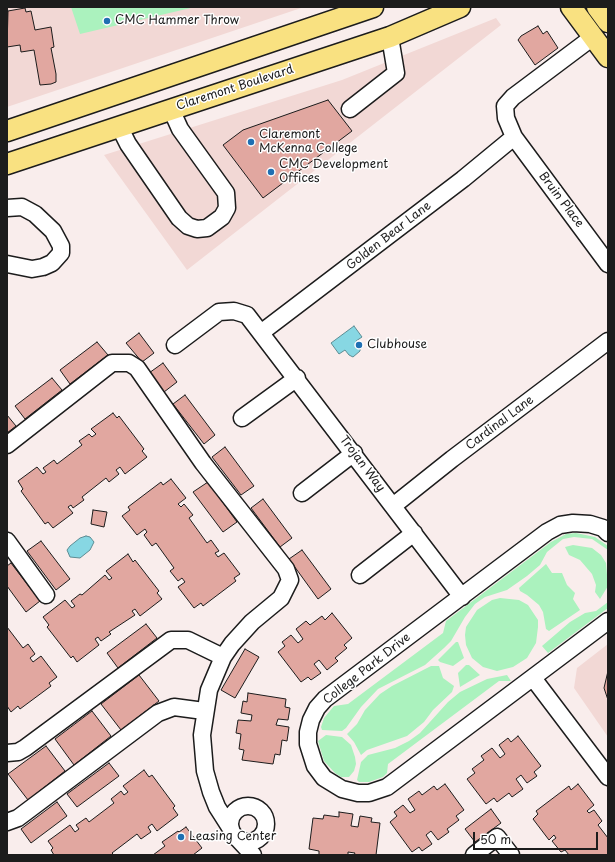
<!DOCTYPE html>
<style>
body{margin:0}
#map{position:relative;width:615px;height:862px;overflow:hidden;background:#f9edec;font-family:"Playpen Sans",sans-serif}
canvas{display:block}
.frame{position:absolute;inset:0;border:8px solid #1c1c1c;pointer-events:none}
.scale{position:absolute;left:473px;top:832px;width:125px;height:18px;box-sizing:border-box;border:2px solid #1c1c1c;border-top:0;padding-left:5px;font-size:12px;line-height:14px;white-space:nowrap;color:#1c1c1c;-webkit-text-stroke:3px #fff;paint-order:stroke}
</style>
<div id="map">
<canvas width="615" height="862"></canvas>
<div class="frame"></div>
<div class="scale">50 m</div>
</div>
<script>
const ctx = document.querySelector('canvas').getContext('2d');
ctx.lineJoin = 'round';
function fill(path, color) { ctx.fillStyle = color; ctx.fill(path, 'evenodd'); }
const poly = rows => new Path2D(rows.map(r => 'M' + r).join(''));
function strokePath(path, color, width, dash) { ctx.strokeStyle = color; ctx.lineWidth = width; ctx.lineCap = dash ? 'butt' : 'round'; ctx.setLineDash(dash || []); ctx.stroke(path); }
function write(font, color, halo, rows, align = 'center') {
  ctx.font = font + ' "Playpen Sans",sans-serif'; ctx.lineWidth = 3; ctx.setLineDash([]); ctx.textBaseline = 'middle'; ctx.strokeStyle = halo; ctx.fillStyle = color; for (const [text, x, y, turn = 0] of rows) {
    ctx.save(); ctx.translate(x, y); ctx.rotate((+turn || 0) * Math.PI / 180); ctx.textAlign = isNaN(turn) ? turn : align; if (halo) ctx.strokeText(text, 0, 0); ctx.fillText(text, 0, 0); ctx.restore();
  }
}
const built = poly([
 [7,7,304,7,7,107],
 [496,18,501,25,187,270,104,155,342,80],
 [608,644,608,737,574,688,577,668]
]);
const green = poly([
 [71,7,195,7,80,34],
 [576,533,595,537,608,546,608,550,592,539,574,537,563,539,547,552,540,565,527,576,507,590,485,597,475,604,465,617,451,641,444,648,425,665,378,689,361,707,346,728,342,731,322,730,321,727,324,718,334,706,348,704,443,633,446,621,551,542,566,534],
 [573,545,592,548,601,555,606,563,608,586,600,599,595,592,596,585,592,574,580,560,569,555,565,547],
 [546,564,552,573,562,573,567,585,575,593,573,599,580,610,549,631,546,629,543,612,539,605,527,595,520,591,519,588],
 [500,598,519,600,528,605,538,620,538,627,536,643,527,658,513,667,497,671,483,667,472,658,466,645,465,635,466,627,477,610,492,600],
 [608,602,608,608,548,653,542,646,570,622,585,613,596,611],
 [456,642,458,642,464,658,453,666,440,662,438,660],
 [466,665,469,665,480,675,460,687,458,673],
 [431,666,439,666,443,678,454,686,452,692,433,710,424,722,407,736,367,750,361,755,354,742,347,734,357,724,365,710,380,694,392,686],
 [507,675,511,681,499,681,388,764,387,773,383,777,369,782,359,782,357,780,361,762,368,755,395,748,409,741,420,733,448,702,460,692,487,679],
 [326,735,342,737,351,745,355,757,356,764,354,771,349,777,341,777,335,773,324,761,318,741]
]);
const water = poly([
 [354,326,362,337,356,341,360,347,360,351,353,357,349,355,345,350,339,354,331,343,354,326],
 [86,536,90,537,94,542,90,550,80,558,70,557,67,550,70,546,80,538,86,536]
]);
const building = poly([
 [25,8,26,12,31,11,35,30,51,27,54,47,51,48,56,74,56,82,51,84,40,85,34,50,21,52,20,45,7,47,8,11,25,8],
 [538,26,543,34,547,31,558,48,535,65,518,40,521,36,538,26],
 [328,100,352,131,263,198,223,145,243,130,328,100],
 [139,333,154,353,142,362,126,343,139,333],
 [97,342,108,355,70,384,60,370,97,342],
 [163,363,177,382,164,392,149,373,163,363],
 [52,378,62,390,25,419,15,406,52,378],
 [185,395,215,435,204,444,173,404,185,395],
 [113,413,117,418,119,416,144,449,142,451,147,457,125,474,120,467,116,470,119,474,109,482,106,478,82,497,84,500,73,508,71,505,68,507,73,513,53,528,48,522,45,524,21,491,23,489,18,481,37,467,43,474,46,472,43,468,54,460,57,464,82,445,79,441,89,434,92,437,96,434,91,429,113,413],
 [7,415,16,426,7,433,7,415],
 [225,447,254,486,241,495,212,457,225,447],
 [171,479,186,498,178,504,181,507,184,504,193,515,189,518,207,543,211,540,219,551,215,553,218,557,224,553,240,574,234,578,236,581,203,606,201,603,194,608,178,587,185,582,182,578,178,581,170,571,174,568,156,543,152,546,144,535,147,532,145,529,137,535,122,516,130,510,128,507,161,482,163,485,171,479],
 [208,482,237,522,223,532,193,492,208,482],
 [263,499,292,538,280,547,251,508,263,499],
 [93,510,107,512,104,527,91,524,93,510],
 [41,541,70,579,56,590,27,551,41,541],
 [302,550,331,589,318,599,289,559,302,550],
 [128,554,133,562,135,560,159,591,157,593,162,599,140,616,135,609,132,611,135,615,109,632,111,634,101,641,98,637,95,639,99,645,77,662,73,656,71,658,47,627,49,625,43,617,65,600,72,608,75,606,71,601,80,594,82,595,105,575,109,580,112,578,106,571,128,554],
 [11,563,40,601,26,612,7,586,7,566,11,563],
 [332,613,352,638,344,645,347,648,335,658,338,661,327,670,319,660,314,664,321,673,311,680,308,677,301,682,278,652,285,646,282,642,291,635,298,643,303,639,296,629,306,621,310,625,322,616,325,620,332,613],
 [146,624,157,638,118,668,107,653,146,624],
 [7,627,23,648,28,644,35,654,30,658,33,662,41,656,57,677,49,683,51,686,20,709,18,706,11,712,7,706,7,627],
 [245,649,259,657,235,698,221,690,245,649],
 [608,671,608,700,604,688,608,671],
 [139,675,159,701,121,730,101,704,139,675],
 [248,693,286,699,285,707,290,708,288,720,278,719,276,725,289,727,287,741,282,740,280,755,275,754,273,764,242,760,244,750,239,749,241,734,236,733,238,720,251,721,252,715,241,713,243,701,247,702,248,693],
 [92,711,111,736,74,765,55,739,92,711],
 [518,736,541,766,534,772,537,776,527,783,521,775,516,779,523,789,512,797,509,793,497,802,494,798,486,804,467,779,475,773,472,769,484,760,481,756,492,748,500,758,505,754,499,745,508,738,511,742,518,736],
 [46,746,65,771,28,800,8,774,46,746],
 [109,763,119,776,77,807,67,794,109,763],
 [144,770,149,777,152,775,175,806,173,808,178,815,157,831,152,824,148,827,151,832,141,839,137,834,112,853,114,855,54,855,51,850,53,848,48,841,70,825,75,832,79,829,76,825,86,818,89,822,114,803,111,799,121,791,124,795,128,792,123,786,144,770],
 [445,784,464,810,456,816,459,820,447,829,449,832,438,840,431,831,426,835,432,844,422,851,419,847,412,852,390,822,397,816,394,812,403,805,410,813,415,810,408,799,419,791,422,795,434,786,437,790,445,784],
 [578,784,594,805,587,811,589,813,594,810,602,821,598,825,608,838,608,855,569,855,565,850,561,852,552,841,556,838,554,835,549,840,533,819,538,814,536,811,569,786,571,790,578,784],
 [57,802,67,816,31,843,21,829,57,802],
 [491,809,501,823,475,842,465,829,491,809],
 [339,812,353,814,351,826,358,827,360,816,372,818,371,822,380,823,376,855,354,855,355,853,348,852,348,855,319,855,319,851,309,849,313,818,323,819,324,815,339,817,339,812],
 [186,827,202,848,193,855,153,855,165,846,162,842,178,831,179,832,186,827]
]);
const minor = poly([
 [593,37,513,97,505,106,506,118,514,137,608,264],
 [350,109,396,73,390,37],
 [119,126,128,144,179,218,188,226,197,229,207,228,222,217,227,208,226,193,180,129,171,109],
 [7,208,22,207,35,214,53,231,61,246,61,253,52,263,43,267,32,269,7,264],
 [262,332,463,179,514,137],
 [175,345,219,312,234,311,247,315,462,597],
 [242,418,297,378],
 [7,445,112,363,129,363,137,368,203,463,286,569,290,580,281,598,252,622,232,644,223,657,209,690,202,735,205,771,211,792,217,807,231,829],
 [302,493,354,453],
 [393,506,452,459,608,341],
 [608,533,603,528,590,524,573,523,560,525,547,532,325,699,317,708,311,720,308,732,308,744,315,766,324,778,342,789,358,793,369,793,387,787,608,621],
 [7,541,46,595],
 [360,575,414,533],
 [533,678,608,777],
 [7,753,18,752,25,748,171,640,188,640,223,657],
 '230 824a18 18 0 1 1 36 0a18 18 0 1 1-36 0Z',
 [7,822,18,818,158,713,174,707,204,711],
 [239,840,253,855],
 [474,855,497,837,511,855]
]);
const major = poly([
 [571,7,608,57],
 [597,7,608,22],
 [7,131,373,7],
 [7,164,390,37,460,7]
]);
const markers = [
 [107,21,4,"#1f6fb2"],
 [251,142,4,"#1f6fb2"],
 [271,172,4,"#1f6fb2"],
 [359,345,4,"#1f6fb2"],
 [181,837,4,"#1f6fb2"]
];
const poiNames = [
 ["CMC Hammer Throw",115,21],
 ["Claremont",259,135],
 ["McKenna College",259,149],
 ["CMC Development",279,165],
 ["Offices",279,179],
 ["Clubhouse",367,345],
 ["Leasing Center",189,837]
];
const streetNames = [
 ["Claremont Boulevard",235,88,-18],
 ["Bruin Place",561,200,53],
 ["Golden Bear Lane",389,236,-38],
 ["Cardinal Lane",500,423,-37],
 ["Trojan Way",362,464,53],
 ["College Park Drive",367,669,-38]
];
fill(built, '#f2d8d5');
fill(green, '#abf2be');
fill(water, '#87d7e3');
strokePath(water, '#5c8c93', 1);
fill(building, '#e1a7a0');
strokePath(building, '#1c1c1c', 1);
strokePath(minor, '#1c1c1c', 19);
strokePath(major, '#1c1c1c', 23);
strokePath(minor, '#fff', 16);
strokePath(major, '#f9e181', 20);
for (const [x, y, r, color] of markers) { const dot = new Path2D(); dot.arc(x, y, r, 0, 2 * Math.PI); ctx.fillStyle = color; ctx.fill(dot); strokePath(dot, '#fff', 1.5); }
write('12px', '#1c1c1c', '#fff', poiNames, 'left');
write('12px', '#1c1c1c', '#fff', streetNames);
</script>
